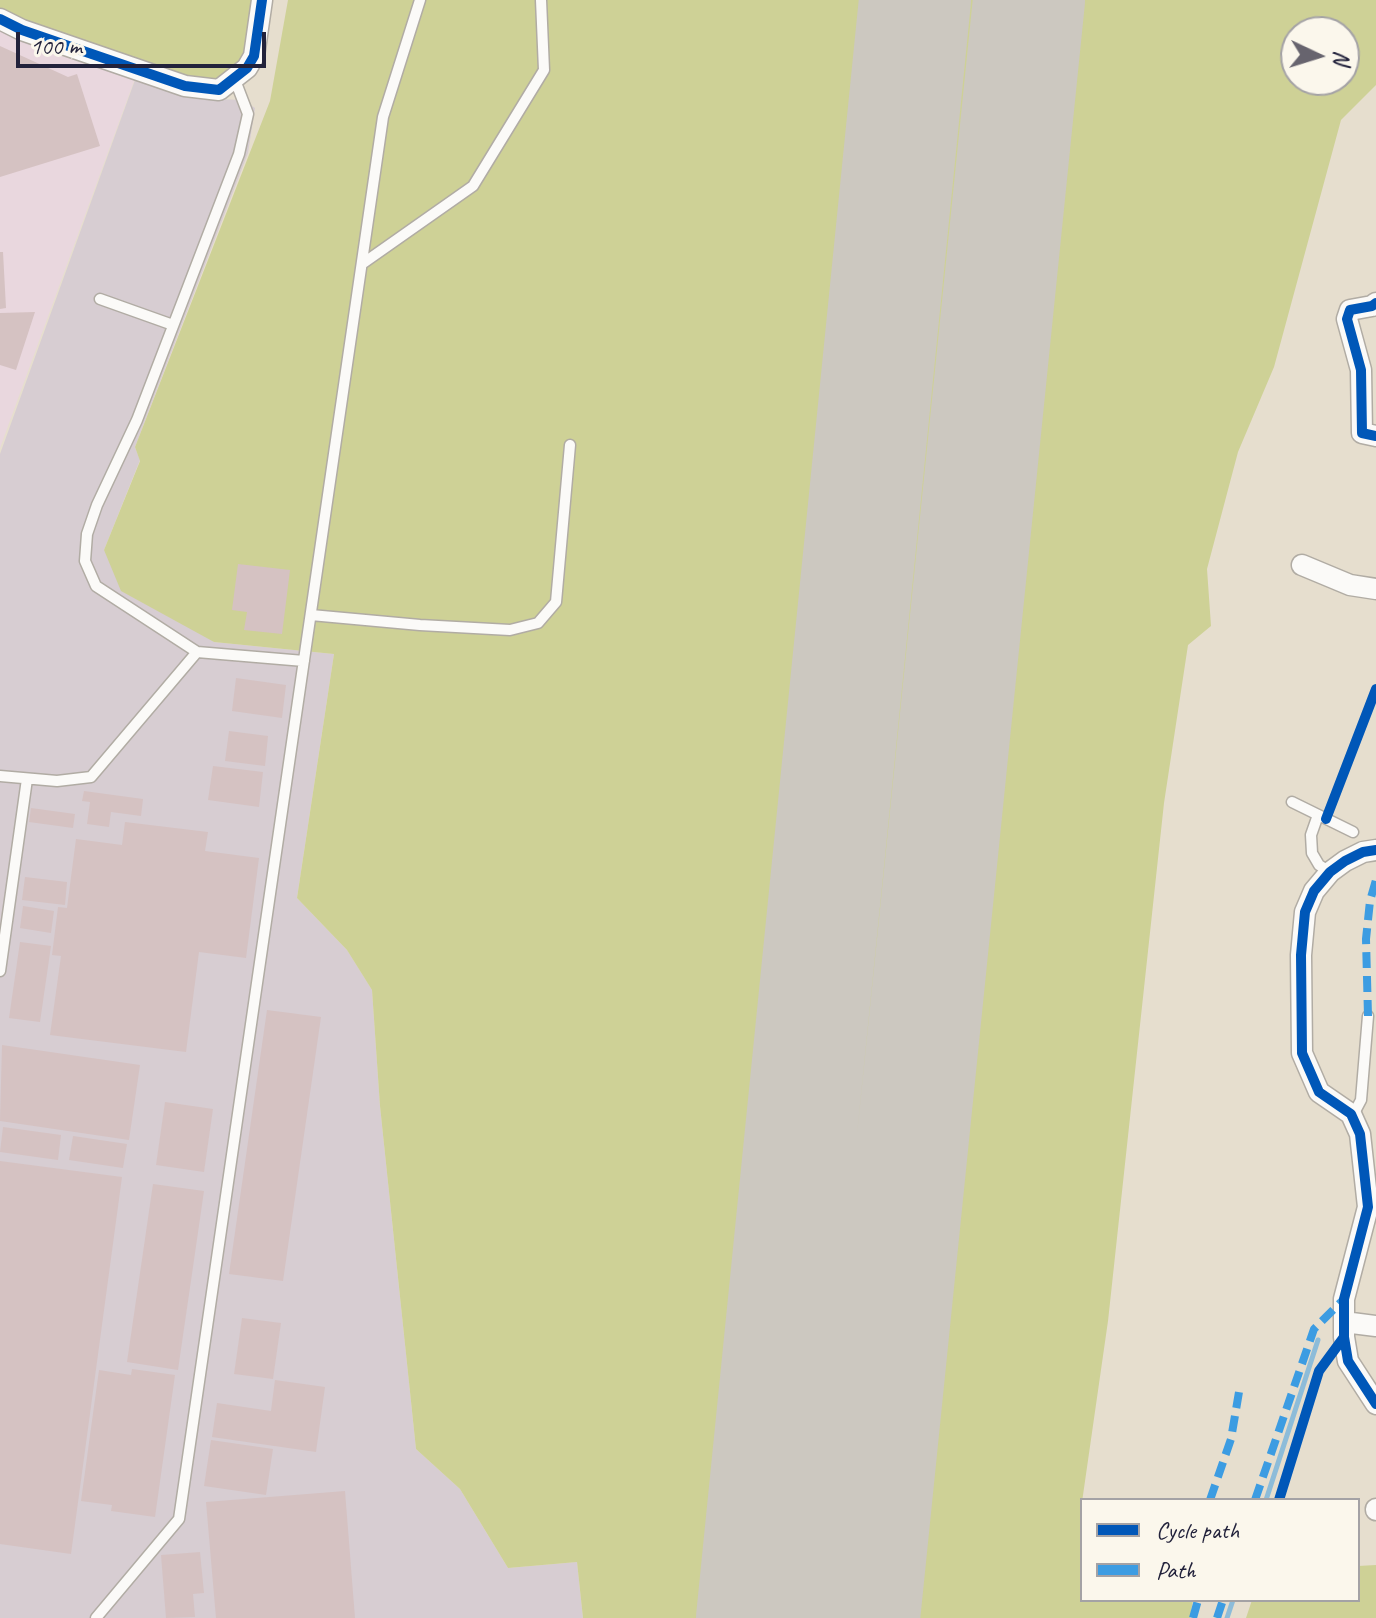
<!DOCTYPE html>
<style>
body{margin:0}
#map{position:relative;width:1376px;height:1618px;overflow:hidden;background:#e6dece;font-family:Caveat,sans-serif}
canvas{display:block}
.legend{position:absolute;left:1080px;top:1498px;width:280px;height:104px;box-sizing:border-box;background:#fbf7ec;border:2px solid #a4a2a5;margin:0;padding:10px 14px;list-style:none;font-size:24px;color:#22223b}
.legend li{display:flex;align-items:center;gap:16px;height:40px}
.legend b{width:40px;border:2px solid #a4a2a5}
.north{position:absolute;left:1280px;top:16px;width:80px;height:80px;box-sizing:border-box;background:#fbf7ec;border:2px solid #a4a2a5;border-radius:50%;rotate:94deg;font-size:22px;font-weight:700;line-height:32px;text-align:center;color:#22223b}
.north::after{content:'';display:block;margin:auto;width:28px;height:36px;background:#67646e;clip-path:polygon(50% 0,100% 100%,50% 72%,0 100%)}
.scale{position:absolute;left:16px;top:32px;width:250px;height:36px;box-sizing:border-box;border:4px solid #22223b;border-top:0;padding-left:10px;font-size:24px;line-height:28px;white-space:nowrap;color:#22223b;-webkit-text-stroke:6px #fbf7ec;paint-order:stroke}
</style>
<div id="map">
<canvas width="1376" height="1618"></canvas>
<ul class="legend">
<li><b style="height:10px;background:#0057b8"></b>Cycle path</li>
<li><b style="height:10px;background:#3c9ce2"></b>Path</li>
</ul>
<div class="north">N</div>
<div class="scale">100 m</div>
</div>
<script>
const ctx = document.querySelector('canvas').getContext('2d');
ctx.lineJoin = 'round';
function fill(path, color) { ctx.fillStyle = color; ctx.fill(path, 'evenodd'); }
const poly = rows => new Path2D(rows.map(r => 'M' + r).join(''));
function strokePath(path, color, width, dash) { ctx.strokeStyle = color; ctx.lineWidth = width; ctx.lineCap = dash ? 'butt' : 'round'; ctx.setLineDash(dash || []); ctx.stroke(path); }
const built = poly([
 [0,0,141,62,0,448]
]);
const industrial = poly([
 [135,80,188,98,243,100,255,108,248,153,135,447,140,460,104,550,214,642,334,654,297,898,347,950,372,990,380,1106,416,1449,460,1489,508,1568,577,1562,583,1618,0,1618,0,454]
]);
const green = poly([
 [0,0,259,0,246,57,219,78,207,80,191,77,142,62,27,21,0,8],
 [288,0,1376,0,1376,85,1341,120,1274,367,1238,452,1207,569,1211,626,1188,645,1164,803,1108,1321,1081,1509,1082,1600,1193,1600,1190,1618,583,1618,577,1562,508,1568,460,1489,416,1449,380,1106,372,990,347,950,297,898,334,654,214,642,121,591,104,550,140,461,135,447,270,101],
 [1296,32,1344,32,1344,80,1296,80],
 [1376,1565,1376,1618,1246,1618,1252,1600,1358,1600,1358,1566]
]);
const stream = poly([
 [1266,1500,1318,1340],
 [1227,1618,1233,1600]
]);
const runway = poly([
 [752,1618,915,0],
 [864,1618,1029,0]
]);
const building = poly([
 [0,46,68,77,77,74,100,146,0,177],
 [0,252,3,252,6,308,0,309],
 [35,312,16,370,0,365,0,313],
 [238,564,290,570,282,634,244,630,247,612,232,610],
 [236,678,286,685,282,718,232,711],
 [229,731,268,736,265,766,225,761],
 [213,766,263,772,259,807,208,800],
 [84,791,143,799,141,816,111,812,109,827,87,824,90,802,82,801],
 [31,808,75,814,73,828,29,822],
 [125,822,208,832,205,851,259,858,246,958,199,952,186,1052,50,1035,61,956,52,955,58,907,67,908,76,839,122,845],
 [25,877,67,882,65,905,22,900],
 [23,906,54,911,51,933,20,928],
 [20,942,51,946,40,1022,9,1018],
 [267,1010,321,1017,283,1281,229,1274],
 [2,1045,140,1065,129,1140,0,1121],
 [165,1102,213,1109,204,1172,156,1165],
 [3,1127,61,1135,58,1160,0,1152],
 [73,1136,127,1144,123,1168,69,1160],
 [0,1161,122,1177,71,1554,0,1544],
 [153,1184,204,1191,178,1370,127,1362],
 [242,1318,281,1323,273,1379,234,1374],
 [132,1369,175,1375,155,1517,111,1511,112,1505,81,1501,99,1370,131,1375],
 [275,1380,325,1387,316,1452,212,1437,217,1403,271,1411],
 [211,1440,273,1449,266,1495,204,1486],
 [345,1491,355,1618,216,1618,206,1502],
 [200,1552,204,1593,193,1594,195,1617,166,1618,161,1555]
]);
const path = poly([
 [1330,808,1376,689]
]);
const lane = poly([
 [235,80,248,114,239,154,137,420,97,505,87,534,85,561,96,586,197,652,304,661],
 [362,264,473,186,544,70,541,0],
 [100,299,173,325],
 [311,615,420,625,510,630,538,623,556,602,570,445],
 [0,776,57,781,91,777,197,652],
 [1292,802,1353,832],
 [1318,815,1311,835,1312,853,1319,865,1330,872],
 [0,971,27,779],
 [1352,1117,1361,1100,1368,1016],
 [96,1618,179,1519,383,117,420,0]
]);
const street = poly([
 [0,19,22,30,185,86,219,90,247,68,254,56,262,0],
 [1376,303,1372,306,1350,310,1347,319,1361,370,1362,433,1376,436],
 [1302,565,1350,585,1376,589],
 [1376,850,1363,852,1345,861,1330,872,1314,891,1305,912,1301,955,1302,1053,1319,1092,1351,1114,1360,1134,1368,1207,1344,1299,1344,1337,1348,1361,1376,1404],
 [1344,1322,1376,1326],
 [1376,1509,1376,1510]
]);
const quiet = poly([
 [1368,1016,1366,939,1370,901,1376,880],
 [1210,1500,1231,1439,1239,1392],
 [1255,1500,1314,1329,1344,1299],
 [1193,1618,1198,1600],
 [1217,1618,1223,1600]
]);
const cycleway = poly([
 [0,19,22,30,185,86,219,90,247,68,254,56,262,0],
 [1376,303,1372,306,1350,310,1347,319,1361,370,1362,433,1376,436],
 [1326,819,1376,689],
 [1376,850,1363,852,1345,861,1330,872,1314,891,1305,912,1301,955,1302,1053,1319,1092,1351,1114,1360,1134,1368,1207,1344,1299,1344,1337,1348,1361,1376,1404],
 [1279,1500,1319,1371,1344,1337]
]);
fill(built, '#e9d7de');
fill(industrial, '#d7cdd2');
fill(green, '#ced196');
strokePath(stream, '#8dbcd9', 5);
strokePath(runway, '#ccc8c0', 112);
fill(building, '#d5c2c2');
strokePath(lane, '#b1aca4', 13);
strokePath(street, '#b1aca4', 23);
strokePath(path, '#d2d0cd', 3, [6, 6]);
strokePath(lane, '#fbfaf8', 10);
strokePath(street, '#fbfaf8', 20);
strokePath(quiet, '#3c9ce2', 8, [16, 8]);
strokePath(cycleway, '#0057b8', 10);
</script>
